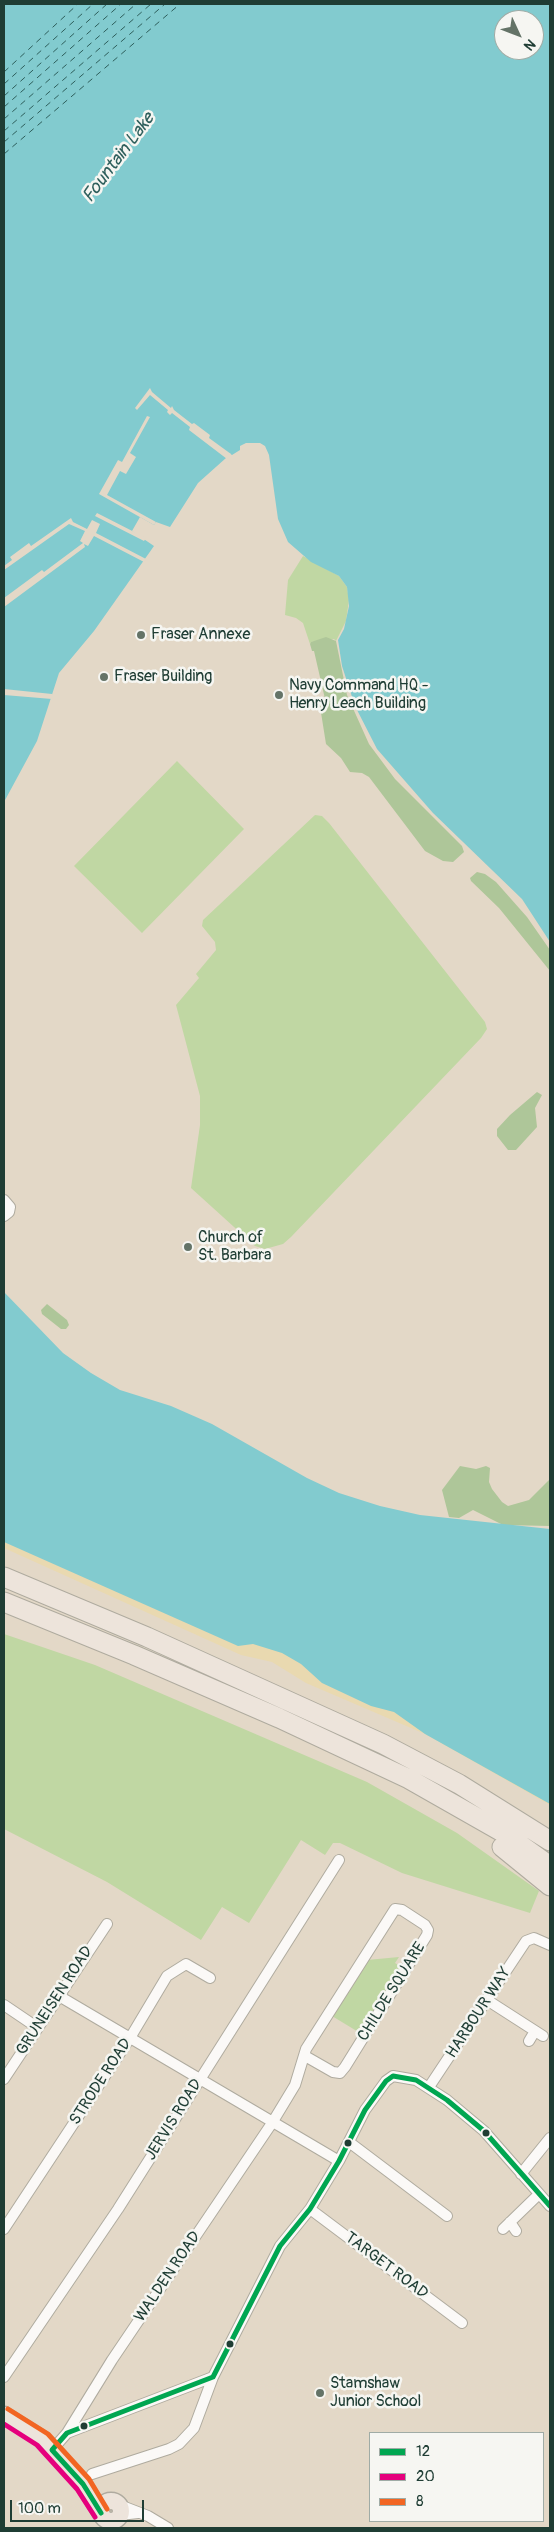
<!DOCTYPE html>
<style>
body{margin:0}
#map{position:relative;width:554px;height:2532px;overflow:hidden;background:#e3d8c7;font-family:Pangolin,sans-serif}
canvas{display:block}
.frame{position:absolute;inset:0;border:5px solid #1f3d34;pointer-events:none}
.legend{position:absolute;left:369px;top:2432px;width:175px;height:90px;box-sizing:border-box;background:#f6f6f2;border:1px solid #a0aca6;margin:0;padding:6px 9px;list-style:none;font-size:15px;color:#1f3d34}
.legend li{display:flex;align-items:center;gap:10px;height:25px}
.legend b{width:25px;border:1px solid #a0aca6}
.north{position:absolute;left:494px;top:10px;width:50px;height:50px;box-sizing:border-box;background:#f6f6f2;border:1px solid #a0aca6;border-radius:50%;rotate:133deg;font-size:14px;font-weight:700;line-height:20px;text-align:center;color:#1f3d34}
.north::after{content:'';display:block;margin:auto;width:18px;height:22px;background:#647367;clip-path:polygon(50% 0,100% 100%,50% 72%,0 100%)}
.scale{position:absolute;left:10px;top:2500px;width:134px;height:22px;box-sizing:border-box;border:2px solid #1f3d34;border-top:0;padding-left:6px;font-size:15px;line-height:18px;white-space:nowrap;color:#1f3d34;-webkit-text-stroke:4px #f6f6f2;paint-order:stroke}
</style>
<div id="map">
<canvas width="554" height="2532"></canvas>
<div class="frame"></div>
<ul class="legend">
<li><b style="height:6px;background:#00a651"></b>12</li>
<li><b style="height:6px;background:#e5007d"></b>20</li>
<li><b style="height:6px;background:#f26522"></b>8</li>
</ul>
<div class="north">N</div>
<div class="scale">100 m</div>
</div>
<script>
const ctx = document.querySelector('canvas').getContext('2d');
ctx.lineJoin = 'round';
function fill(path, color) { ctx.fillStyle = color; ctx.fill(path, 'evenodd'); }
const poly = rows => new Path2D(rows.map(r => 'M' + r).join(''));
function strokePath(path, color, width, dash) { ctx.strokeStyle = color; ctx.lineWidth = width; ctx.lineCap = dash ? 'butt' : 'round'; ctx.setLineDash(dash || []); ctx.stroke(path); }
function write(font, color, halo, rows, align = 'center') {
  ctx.font = font + ' Pangolin,sans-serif'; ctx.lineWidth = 5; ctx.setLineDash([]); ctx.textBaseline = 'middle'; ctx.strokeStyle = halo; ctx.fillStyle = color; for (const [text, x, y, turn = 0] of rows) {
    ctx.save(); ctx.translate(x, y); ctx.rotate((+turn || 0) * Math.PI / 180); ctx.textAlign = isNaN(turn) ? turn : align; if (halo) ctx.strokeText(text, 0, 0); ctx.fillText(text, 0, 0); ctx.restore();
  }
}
const green = poly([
 [303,556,339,576,347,587,349,600,346,621,336,641,334,639,311,642,310,644,303,623,296,618,285,615,288,580],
 [177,761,244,829,142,933,74,866],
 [315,815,322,816,329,823,485,1022,487,1029,481,1038,291,1237,283,1244,265,1249,255,1246,191,1188,200,1125,200,1096,176,1005,199,978,196,974,216,950,215,942,202,926,203,920],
 [4,1634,95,1665,367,1782,457,1833,539,1891,530,1913,402,1873,340,1843,333,1843,325,1855,301,1840,249,1923,222,1907,201,1940,107,1882,4,1829],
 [399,1957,395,1963,402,1967,360,2033,332,2016,367,1960]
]);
const forest = poly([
 [326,637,336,641,347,695,369,744,395,779,462,846,464,852,453,862,443,861,425,851,369,777,362,773,350,772,341,758,326,744,319,700,325,699,314,651,312,651,310,644,311,642],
 [477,872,485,874,496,882,527,917,550,950,550,971,499,908,471,881,470,878],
 [537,1092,542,1095,535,1108,537,1127,516,1150,508,1150,497,1136,497,1129,510,1115],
 [47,1304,67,1320,69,1325,66,1329,61,1329,42,1314,41,1310],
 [460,1466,476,1469,486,1466,490,1468,489,1482,492,1489,502,1502,508,1506,529,1500,550,1479,550,1526,503,1525,473,1510,459,1518,449,1517,442,1490]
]);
const sand = poly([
 [4,1523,250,1635,550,1778,550,1805,425,1734,306,1683,272,1662,241,1655,4,1548]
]);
const water = poly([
 [4,4,550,4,550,942,522,899,433,813,377,749,355,706,342,666,338,640,344,629,349,606,347,587,339,576,311,562,288,542,278,519,269,455,265,446,260,443,246,443,240,446,240,450,232,455,229,453,226,458,198,483,170,527,156,522,154,525,140,517,132,531,154,546,94,631,59,673,37,741,4,802],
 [504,20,534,20,534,50,504,50],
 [4,1292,63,1353,91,1373,120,1390,171,1406,212,1424,307,1478,339,1493,380,1506,420,1515,550,1529,550,1804,425,1734,394,1712,371,1706,322,1683,301,1664,282,1653,253,1644,238,1646,4,1542]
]);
const pier = poly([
 [150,388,152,392,171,408,172,406,174,410,192,424,194,423,210,435,209,438,231,454,227,459,189,430,190,427,172,413,170,415,167,412,168,410,150,395,137,410,135,408],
 [147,416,150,417,130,453,136,457,126,474,120,471,107,495,156,522,154,525,99,494,118,460,122,462],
 [97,513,146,538,144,541,95,516],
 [71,518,73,522,87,529,92,520,100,524,96,533,146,559,144,562,94,536,88,546,84,544,85,547,4,607,4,598,42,570,44,572,83,543,80,541,85,531,69,524,4,570,4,566,12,560,10,557,29,543,31,546],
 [4,689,52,694,52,699,4,695]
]);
const ferry = poly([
 [4,72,78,4],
 [4,84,93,4],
 [4,96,107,4],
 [4,107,121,4],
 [4,119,136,4],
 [4,131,151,4],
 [4,142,165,4],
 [4,154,180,4]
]);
const minor = poly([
 [4,1200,10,1207,9,1212,4,1216],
 [59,1996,339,2161],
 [487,2000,543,2036],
 [4,2005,38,2028],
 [529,2041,535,2031],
 [4,2079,107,1924],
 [429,2087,526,1941,534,1938,550,1945],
 [349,2142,447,2216],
 [521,2174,550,2138],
 [310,2209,462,2323],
 [510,2222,516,2231],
 [4,2229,130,2038,167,1976,186,1964,210,1978],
 [503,2229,538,2195],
 [4,2377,118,2209,339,1860],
 [67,2433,112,2360,272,2123,295,2085,306,2049,395,1909,402,1910,425,1925,428,1930,427,1935,345,2067,340,2073,333,2072,305,2056],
 [52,2450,67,2433,213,2377],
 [92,2474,169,2449,179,2444,194,2428,213,2377,280,2246,310,2209,339,2161,365,2110,386,2081,393,2076,416,2080,447,2100,484,2131,550,2206],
 [117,2504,148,2516,168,2528],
 [120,2515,138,2513]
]);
const primary = poly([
 [4,2415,42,2439,83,2484,101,2513],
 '101 2511a10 10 0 1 1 20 0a10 10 0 1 1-20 0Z'
]);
const motorway = poly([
 [4,1577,147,1637,383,1744,459,1784,550,1841],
 [4,1602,134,1655,279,1718,409,1779,504,1833,550,1866],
 [502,1847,550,1886]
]);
const bus1 = poly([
 [101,2513,83,2484,52,2450,67,2433,213,2377,280,2246,310,2209,339,2161,365,2110,386,2081,393,2076,416,2080,447,2100,484,2131,550,2206]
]);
const bus2 = poly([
 [4,2424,37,2445,77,2489,95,2517]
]);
const bus3 = poly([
 [8,2409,48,2434,89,2479,107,2509]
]);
const markers = [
 [141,635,5,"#647367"],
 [104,677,5,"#647367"],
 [279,695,5,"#647367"],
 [188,1247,5,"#647367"],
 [486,2133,4.5,"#1f3d34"],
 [348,2143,4.5,"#1f3d34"],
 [230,2344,4.5,"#1f3d34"],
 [320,2393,5,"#647367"],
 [84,2426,4.5,"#1f3d34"]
];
const poiNames = [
 ["Fraser Annexe",151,635],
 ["Fraser Building",114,677],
 ["Navy Command HQ -",289,686],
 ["Henry Leach Building",289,704],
 ["Church of",198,1238],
 ["St. Barbara",198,1256],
 ["Stamshaw",330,2384],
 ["Junior School",330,2402]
];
const streetNames = [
 ["CHILDE SQUARE",392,1992,-58],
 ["GRUNEISEN ROAD",55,2001,-57],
 ["HARBOUR WAY",479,2013,-57],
 ["STRODE ROAD",101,2082,-57],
 ["JERVIS ROAD",174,2120,-58],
 ["TARGET ROAD",386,2266,37],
 ["WALDEN ROAD",168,2277,-56]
];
const waterNames = [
 ["Fountain Lake",119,158,-53]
];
fill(green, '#c0d7a3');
fill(forest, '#aec699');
fill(sand, '#e9d9b0');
fill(water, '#82cbcf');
fill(pier, '#e3d8c7');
strokePath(ferry, '#2e5f5c', 1, [6, 5]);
strokePath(minor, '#afab9f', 12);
strokePath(primary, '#afab9f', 19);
strokePath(motorway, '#afab9f', 21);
strokePath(minor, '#fbf9f7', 10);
strokePath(primary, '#ede4db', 16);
strokePath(motorway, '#ede4db', 19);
strokePath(bus1, '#00a651', 5);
strokePath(bus2, '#e5007d', 5);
strokePath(bus3, '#f26522', 5);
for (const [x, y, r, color] of markers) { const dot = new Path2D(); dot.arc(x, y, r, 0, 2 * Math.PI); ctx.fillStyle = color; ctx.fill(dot); strokePath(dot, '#f6f6f2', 2); }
write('16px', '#1f3d34', '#f6f6f2', poiNames, 'left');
write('16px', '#1f3d34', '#f6f6f2', streetNames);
write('italic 18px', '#2e5f5c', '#f6f6f2', waterNames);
</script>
